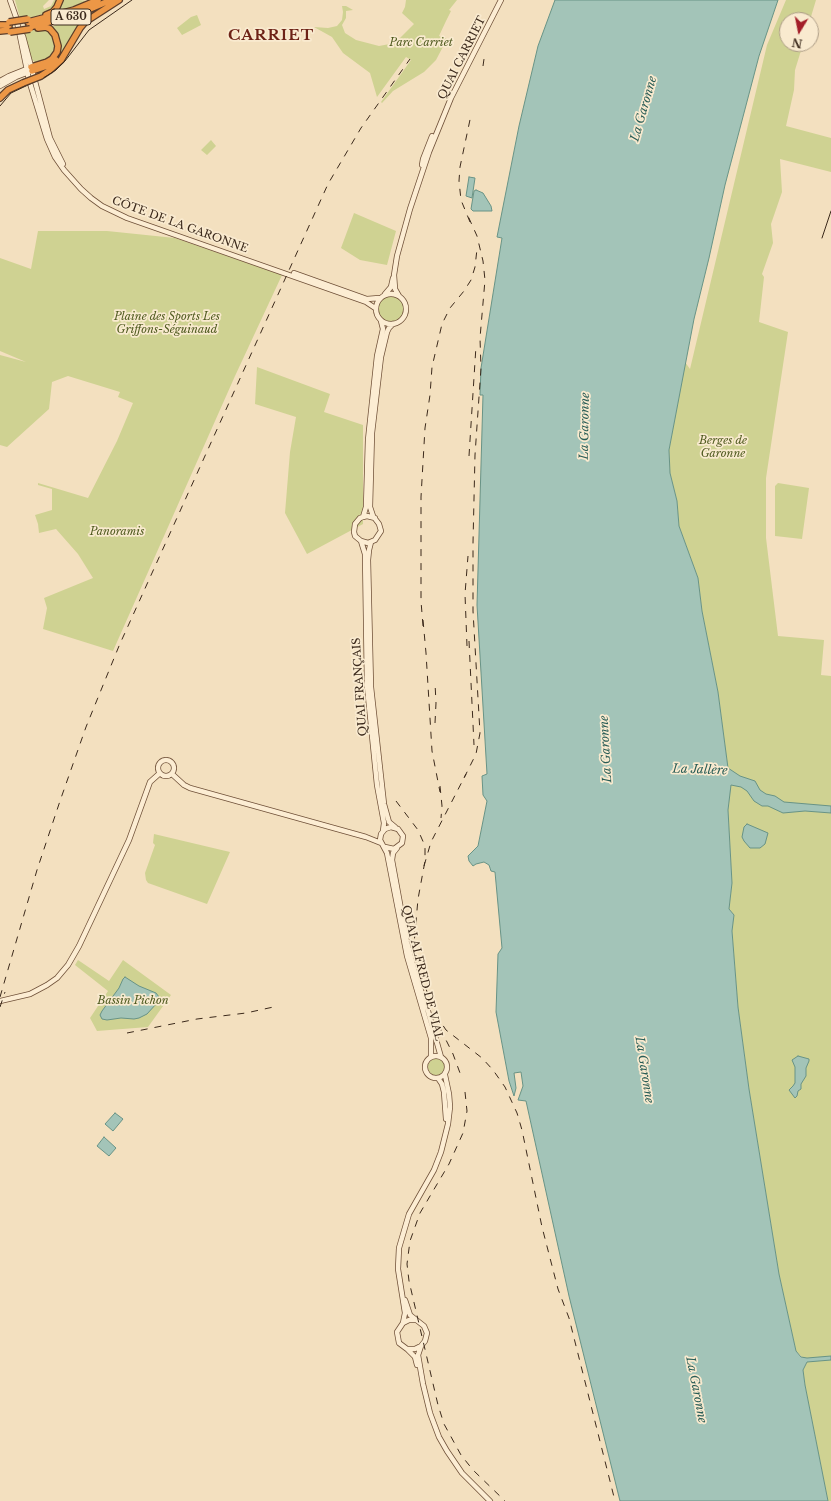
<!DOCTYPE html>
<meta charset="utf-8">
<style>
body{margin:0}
#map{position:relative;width:831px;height:1501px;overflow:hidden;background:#f3e0bf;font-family:"Libre Baskerville",serif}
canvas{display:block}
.north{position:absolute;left:779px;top:12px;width:40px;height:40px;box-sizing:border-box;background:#f9eacf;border:1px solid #ad9d87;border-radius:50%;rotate:190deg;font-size:11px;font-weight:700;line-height:16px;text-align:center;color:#3b291b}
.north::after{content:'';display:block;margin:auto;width:14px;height:18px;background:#a31e28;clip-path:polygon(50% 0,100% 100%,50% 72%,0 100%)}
</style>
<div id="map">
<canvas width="831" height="1501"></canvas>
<div class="north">N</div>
</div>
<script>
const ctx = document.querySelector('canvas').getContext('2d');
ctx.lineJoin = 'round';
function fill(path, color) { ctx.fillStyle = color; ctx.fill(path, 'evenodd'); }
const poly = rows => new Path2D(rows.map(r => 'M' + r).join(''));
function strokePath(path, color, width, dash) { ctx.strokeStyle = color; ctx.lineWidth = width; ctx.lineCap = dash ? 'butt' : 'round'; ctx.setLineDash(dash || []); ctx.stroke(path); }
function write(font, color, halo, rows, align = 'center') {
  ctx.font = font + ' "Libre Baskerville",serif'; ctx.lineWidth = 3.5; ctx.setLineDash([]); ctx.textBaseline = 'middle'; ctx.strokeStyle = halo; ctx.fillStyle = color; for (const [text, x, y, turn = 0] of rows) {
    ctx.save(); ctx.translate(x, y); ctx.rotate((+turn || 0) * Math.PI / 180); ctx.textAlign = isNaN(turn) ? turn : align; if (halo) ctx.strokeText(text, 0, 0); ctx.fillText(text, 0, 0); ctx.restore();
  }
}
const green = poly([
 [15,0,49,0,43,6,44,9,51,6,54,0,58,0,56,5,47,13,26,19,20,18],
 [62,0,79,0,87,1,59,12,57,11],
 [406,0,457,0,449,10,451,11,446,21,439,36,447,39,436,60,424,72,393,91,382,103,381,102,411,60,406,57,377,97,370,73,343,53,332,37,314,27,328,28,337,26,342,20,343,12,342,6,346,6,353,10,346,11,346,18,342,25,345,33,356,40,379,46,395,43,414,24,402,13,405,7],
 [786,0,816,0,810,20,787,20,787,44,803,44,795,70,794,90,786,126,831,138,831,172,780,159,782,192,771,224,773,243,762,274,764,277,759,322,788,332,766,478,766,538,778,636,824,640,821,675,831,676,831,1501,828,1501,805,1385,803,1370,807,1362,796,1351,779,1274,749,1089,738,1007,732,931,734,915,729,909,732,883,728,810,730,785,718,692,702,611,698,578,679,526,677,501,670,473,669,450,685,362,690,369,767,45],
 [104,7,81,24,61,53,59,52,60,45,59,36,50,27,66,22],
 [197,15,201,25,182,35,177,28,191,17],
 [41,29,49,31,56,42,53,54,47,59,36,63,31,59,24,32],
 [211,140,216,146,207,155,201,150],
 [354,213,396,231,387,265,360,260,341,248],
 [38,231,107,231,175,238,282,275,235,376,113,651,43,629,47,608,44,598,93,578,78,554,56,529,39,533,38,524,35,515,52,510,52,489,38,485,38,483,88,498,117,441,133,403,118,397,120,392,68,376,52,382,49,409,7,447,0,445,0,355,26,362,0,351,0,258,31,269],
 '378 309a13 13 0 1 1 26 0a13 13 0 1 1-26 0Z',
 [257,367,330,394,324,412,363,425,363,524,307,554,285,513,290,452,296,417,255,404],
 [778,483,809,488,802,539,775,536,775,486],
 [154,834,230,852,207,904,148,883,146,880,145,873,155,845,153,843],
 [78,960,109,981,123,960,171,995,148,1027,97,1031,90,1018,108,991,75,965],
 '428 1067a9 9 0 1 1 18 0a9 9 0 1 1-18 0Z'
]);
const water = poly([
 [555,0,778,0,759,56,725,185,709,258,694,319,669,450,670,473,677,501,679,526,698,578,702,611,718,692,728,768,740,776,755,781,760,790,766,794,775,796,784,802,831,806,831,813,805,811,783,813,768,806,762,806,754,801,747,791,741,787,731,785,728,810,732,883,729,909,734,915,732,931,738,1007,749,1089,779,1274,796,1351,801,1357,807,1358,831,1356,831,1360,807,1362,803,1370,805,1385,828,1501,620,1501,569,1296,526,1101,518,1100,523,1086,521,1072,514,1073,516,1088,514,1096,509,1081,496,1012,498,954,502,948,495,872,491,871,489,865,484,862,476,864,473,866,469,861,468,856,478,846,487,801,483,795,482,776,487,774,477,605,483,395,480,395,481,368,502,238,497,237,519,126,538,46,555,0],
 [469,177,475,178,472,198,466,196,469,177],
 [476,190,483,193,491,206,492,211,473,211,471,209,474,191,476,190],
 [747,824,768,833,765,844,760,848,750,848,744,841,742,837,744,827,747,824],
 [125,977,139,986,156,993,159,997,157,1003,147,1014,139,1018,134,1019,121,1018,107,1020,102,1019,100,1015,102,1011,119,988,123,979,125,977],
 [798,1056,809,1059,809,1061,806,1068,806,1076,801,1084,801,1089,798,1091,797,1096,795,1098,789,1090,793,1086,795,1083,795,1067,792,1060,798,1056],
 [115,1113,123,1119,113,1131,105,1124,115,1113],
 [104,1137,116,1148,109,1156,97,1146,104,1137]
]);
const secondary = poly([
 [10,0,16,17,29,80,47,139,55,157,64,170,81,189,91,198,102,206,127,218,366,302,375,308],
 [23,36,50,138,63,164],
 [0,81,9,76,29,68],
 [0,86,16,77,29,72],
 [422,165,423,159,432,136],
 [294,273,367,299,379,298],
 '376 309a15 15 0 1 1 30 0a15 15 0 1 1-30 0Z',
 [385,294,391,287,393,278],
 [399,296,395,289,394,275,397,256,410,209,429,152,451,98,501,0],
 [363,517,366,507,368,440,377,356,383,329,381,321],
 [375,518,367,516,363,517,360,518,355,524,354,532,355,536,361,541,368,543,375,540,381,531,379,524,373,516,370,507,372,433,381,357,387,332,389,328,393,324],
 [361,541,365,554,367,686,377,785,384,823,383,831],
 [371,542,369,550,368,560,371,687,384,804,389,822,395,827],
 '158 768a8 8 0 1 1 16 0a8 8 0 1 1-16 0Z',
 [172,774,184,785,190,788,366,837,381,843],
 [385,847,394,849,402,843,403,836,398,829,391,827,385,829,381,834,380,840,387,853,407,956,431,1038,431,1057],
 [397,848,393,853,392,860,407,942,416,976,428,1011,441,1057],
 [0,1001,30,994,47,985,57,978,68,965,79,946,129,840,150,782,160,773],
 '425 1067a11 11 0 1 1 22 0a11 11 0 1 1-22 0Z',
 [438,1078,442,1084,444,1092,446,1119],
 [405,1300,410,1315,424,1326,427,1333,425,1341,421,1346,415,1349,407,1349,399,1343,397,1332,403,1323,409,1320,415,1320],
 [403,1323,405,1313,398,1269,399,1248,409,1214,434,1170,441,1152,448,1124,450,1107,449,1094,445,1075],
 [421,1346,418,1355,423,1384,430,1413,439,1437,447,1451,462,1473,490,1501],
 [408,1350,415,1357,417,1365]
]);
const highway = poly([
 [46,15,53,12,57,7,60,0],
 [28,22,74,10,98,0],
 [0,25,9,25],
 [29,27,76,15,111,0],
 [0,31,10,30],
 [31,67,47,62,52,59,57,52,58,46,55,35,50,29,46,27,38,28],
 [32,71,50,65,56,60],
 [41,76,50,70,61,60,80,28,85,22,119,0],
 [0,98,8,90,23,83]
]);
const tram = poly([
 [0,106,11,93,45,77,56,70,65,61,89,30,132,0],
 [822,238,831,211]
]);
const rail = poly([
 [483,66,484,59],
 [470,222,461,200,459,181,460,167,471,115],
 [469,456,476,346],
 [423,620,426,653,432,751,440,792],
 [423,626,421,601,421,497,425,428,430,395,432,367,442,324,450,308,464,291,471,280,475,267,477,249],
 [469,641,474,745],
 [467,646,465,594,468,556],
 [435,723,436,703,435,683],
 [464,778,476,754,480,733,473,611,473,543,475,455,481,368,480,338,485,280,483,261,477,236,468,216],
 [440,786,442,806,441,818],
 [396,801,418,830,425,846,425,861,418,899,414,944,417,963,432,1006],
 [424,866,431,842,466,774],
 [0,997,37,870,60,801,86,727,119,646,328,184,361,128,410,59],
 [431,1001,436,1015,446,1030,482,1058,493,1070,505,1087,517,1113,522,1130,542,1227,558,1289,569,1318,615,1501],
 [0,1007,5,992],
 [440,1028,453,1054,460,1073],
 [127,1033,197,1019,246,1013,278,1006],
 [465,1092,467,1111,463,1133,449,1164,420,1213,410,1241,407,1264,409,1281,438,1405,444,1424,461,1455,473,1470,505,1501]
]);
const highwayBridge = poly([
 [9,22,28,19],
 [10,32,30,29],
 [23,83,41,76]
]);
const shields = [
 [71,17,40]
];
const shieldNames = [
 ["A 630",71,17]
];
const parkNames = [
 ["Parc Carriet",421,43],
 ["Plaine des Sports Les",167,317],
 ["Griffons-Séguinaud",167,330],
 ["Berges de",723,441],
 ["Garonne",723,454],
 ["Panoramis",117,532],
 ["Bassin Pichon",133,1001]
];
const streetNames = [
 ["QUAI CARRIET",462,58,-63],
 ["CÔTE DE LA GARONNE",180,225,20],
 ["QUAI FRANÇAIS",360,687,-94],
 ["QUAI ALFRED DE VIAL",422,973,76]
];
const waterNames = [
 ["La Garonne",644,109,-74],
 ["La Garonne",585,426,-89],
 ["La Garonne",606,749,-93],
 ["La Jallère",700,770,2],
 ["La Garonne",644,1070,81],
 ["La Garonne",696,1390,79]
];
const districtNames = [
 ["CARRIET",271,36]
];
fill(green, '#cfd292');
fill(water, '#a3c4b8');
strokePath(water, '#689386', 1);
strokePath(secondary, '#6f5038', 6);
strokePath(highway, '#5b3d2a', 8);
strokePath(secondary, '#fcedd3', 4.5);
strokePath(highway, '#ec9746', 5.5);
strokePath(tram, '#3b291b', 1);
strokePath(rail, '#3b291b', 1, [7, 7]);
strokePath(highwayBridge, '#5b3d2a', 8, []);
strokePath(highwayBridge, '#ec9746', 5.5);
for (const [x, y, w] of shields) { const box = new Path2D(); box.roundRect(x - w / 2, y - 8, w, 16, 3); ctx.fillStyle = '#f9eacf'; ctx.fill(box); strokePath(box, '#3b291b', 1); }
write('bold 10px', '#3b291b', null, shieldNames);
write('italic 11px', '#4f5a1f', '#f9eacf', parkNames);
write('11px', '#3b291b', '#f9eacf', streetNames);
write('italic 12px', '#295d56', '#f9eacf', waterNames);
ctx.letterSpacing = '1px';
write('bold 15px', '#6d2216', '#f9eacf', districtNames);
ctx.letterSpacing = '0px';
</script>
